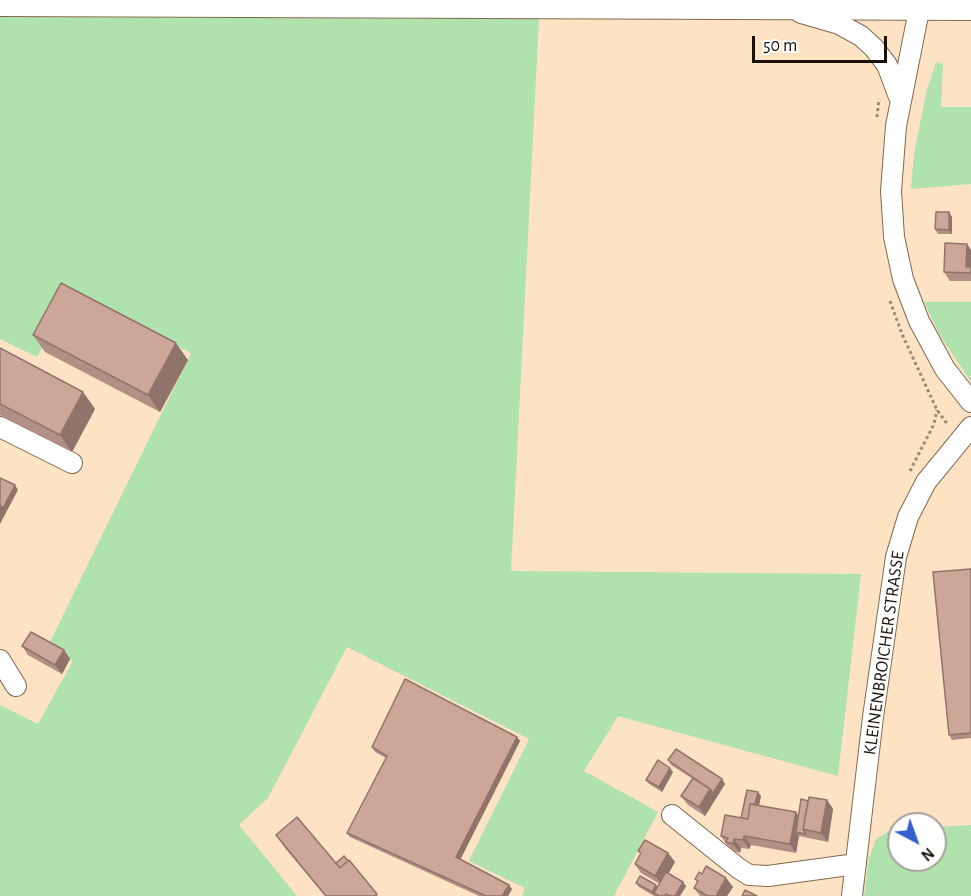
<!DOCTYPE html>
<style>
body{margin:0}
#map{position:relative;width:971px;height:896px;overflow:hidden;background:#fde2c4;font-family:"Alegreya Sans",sans-serif}
canvas{display:block}
.north{position:absolute;left:887px;top:812px;width:60px;height:60px;box-sizing:border-box;background:#fff;border:2px solid #a4a09c;border-radius:50%;rotate:139deg;font-size:16px;font-weight:700;line-height:24px;text-align:center;color:#1b1207}
.north::after{content:'';display:block;margin:auto;width:21px;height:27px;background:#3360cf;clip-path:polygon(50% 0,100% 100%,50% 72%,0 100%)}
.scale{position:absolute;left:752px;top:36px;width:135px;height:27px;box-sizing:border-box;border:3px solid #1b1207;border-top:0;padding-left:8px;font-size:18px;line-height:21px;white-space:nowrap;color:#1b1207;-webkit-text-stroke:4px #fff;paint-order:stroke}
</style>
<div id="map">
<canvas width="971" height="896"></canvas>
<div class="north">N</div>
<div class="scale">50 m</div>
</div>
<script>
const ctx = document.querySelector('canvas').getContext('2d');
ctx.lineJoin = 'round';
function fill(path, color) { ctx.fillStyle = color; ctx.fill(path, 'evenodd'); }
const poly = rows => new Path2D(rows.map(r => 'M' + r).join(''));
function strokePath(path, color, width, dash) { ctx.strokeStyle = color; ctx.lineWidth = width; ctx.lineCap = dash ? 'butt' : 'round'; ctx.setLineDash(dash || []); ctx.stroke(path); }
function write(font, color, halo, rows, align = 'center') {
  ctx.font = font + ' "Alegreya Sans",sans-serif'; ctx.lineWidth = 4.5; ctx.setLineDash([]); ctx.textBaseline = 'middle'; ctx.strokeStyle = halo; ctx.fillStyle = color; for (const [text, x, y, turn = 0] of rows) {
    ctx.save(); ctx.translate(x, y); ctx.rotate((+turn || 0) * Math.PI / 180); ctx.textAlign = isNaN(turn) ? turn : align; if (halo) ctx.strokeText(text, 0, 0); ctx.fillText(text, 0, 0); ctx.restore();
  }
}
const green = poly([
 [0,17,539,19,511,571,861,574,838,776,618,716,584,771,658,812,614,896,522,896,525,888,469,861,529,739,347,647,268,798,239,825,297,896,0,896,0,705,38,724,73,661,47,648,191,353,71,295,37,357,0,339],
 [936,62,943,64,941,107,971,107,971,184,911,189,914,154,926,93],
 [924,302,971,302,971,382,939,334],
 [971,825,971,896,864,896,869,858,876,839,891,830,899,830,899,860,935,860,935,827]
]);
const path = poly([
 [877,117,879,99],
 [890,301,902,334,937,410,948,425],
 [910,471,934,424,937,410]
]);
const minor = poly([
 [921,0,896,126,891,191,894,237,903,279,919,321,945,369,971,402],
 [801,13,839,24,861,36,874,48,887,65,899,97],
 [0,427,72,463],
 [0,660,16,686],
 [672,815,738,868,749,875,768,876,856,864],
 [852,896,873,717,896,557,908,517,926,482,971,427]
]);
const major = poly([
 [0,3,971,7]
]);
const wall = poly([
 [952,217,952,234,938,234,935,229],
 [971,250,971,281,950,281,944,272],
 [33,335,188,360,160,412,45,352],
 [0,348,83,392,95,409,72,452,0,415],
 [971,569,971,738,952,740,949,735],
 [22,646,64,650,70,659,62,674,28,655],
 [517,737,520,741,460,860,512,889,508,896,479,896,350,837,347,833,386,758,375,752,372,747],
 [668,760,722,779,725,784,705,816,688,805,681,796,693,779,671,765],
 [673,772,662,792,649,784,646,780],
 [758,792,761,796,759,805,798,816,808,801,827,800,833,809,828,842,799,836,796,853,751,845,749,849,741,848,740,853,733,851,729,846,727,845,721,836,741,818],
 [276,835,336,863,349,860,378,896,325,896,285,848],
 [638,851,668,853,675,862,668,873,686,886,680,896,654,896,639,887,636,883,657,888,660,884,641,873,635,864,641,854],
 [702,874,726,878,733,887,727,896,700,896,694,888,697,882,695,879]
]);
const shadedWall = poly([
 [949,212,952,217,952,234,949,230],
 [967,244,971,250,971,273,966,267],
 [176,343,188,360,160,412,148,395],
 [83,392,95,409,72,452,60,435],
 [15,485,18,490,0,524,0,505],
 [64,650,70,659,62,674,55,665],
 [517,737,520,741,459,862,456,857],
 [670,768,673,772,662,792,659,787],
 [722,779,725,784,705,816,699,807,710,789],
 [758,792,761,796,754,828,751,824],
 [827,800,833,809,828,842,821,833],
 [796,812,802,821,796,832,799,836,796,853,790,844],
 [744,836,751,845,749,849,743,840],
 [734,839,741,848,740,853,733,844],
 [668,853,675,862,662,885,655,876],
 [726,878,733,887,727,896,716,896],
 [683,882,686,886,680,896,675,896],
 [509,885,512,889,508,896,502,896],
 [656,885,659,890,654,893,655,895,655,896,652,892]
]);
const building = poly([
 [936,212,949,212,949,230,935,229,936,212],
 [945,243,967,244,966,267,971,267,971,273,944,272,945,243],
 [61,283,176,343,148,395,33,335,61,283],
 [0,348,83,392,60,435,0,404,0,348],
 [0,478,15,485,3,508,0,505,0,478],
 [971,569,971,733,949,735,933,572,971,569],
 [31,632,64,650,55,665,22,646,31,632],
 [405,679,517,737,456,857,509,885,502,896,486,896,347,833,387,756,372,747,405,679],
 [676,749,722,779,713,793,710,789,668,760,676,749],
 [658,760,670,768,659,787,646,780,658,760],
 [693,778,710,789,699,807,681,796,693,778],
 [747,790,758,792,755,804,750,804,748,819,741,818,747,790],
 [809,797,827,800,821,833,803,829,809,797],
 [801,799,808,801,803,829,806,834,796,832,801,799],
 [750,804,796,812,790,844,744,836,743,840,734,839,733,844,726,842,728,838,721,836,725,815,748,819,750,804],
 [297,817,340,868,349,860,377,894,375,896,326,896,276,835,297,817],
 [645,840,668,853,655,876,635,864,641,853,638,851,645,840],
 [344,856,348,861,340,868,336,863,344,856],
 [706,866,726,878,716,896,708,896,694,888,698,881,695,879,699,872,702,874,706,866],
 [666,872,683,882,675,896,670,896,666,894,665,896,659,896,654,893,666,872],
 [640,876,656,885,652,892,636,883,640,876],
 [745,890,757,896,742,896,745,890]
]);
const streetNames = [
 ["KLEINENBROICHER STRASSE",884,653,-82]
];
fill(green, '#afe2ac');
strokePath(minor, '#80694d', 22);
strokePath(major, '#80694d', 28);
strokePath(path, '#9c8873', 3, [3, 3]);
strokePath(minor, '#fff', 20);
strokePath(major, '#fff', 26);
fill(wall, '#b08f84');
fill(shadedWall, '#90746c');
fill(building, '#cda69a');
strokePath(building, '#90746c', 1.5);
write('18px', '#1b1207', '#fff', streetNames);
</script>
